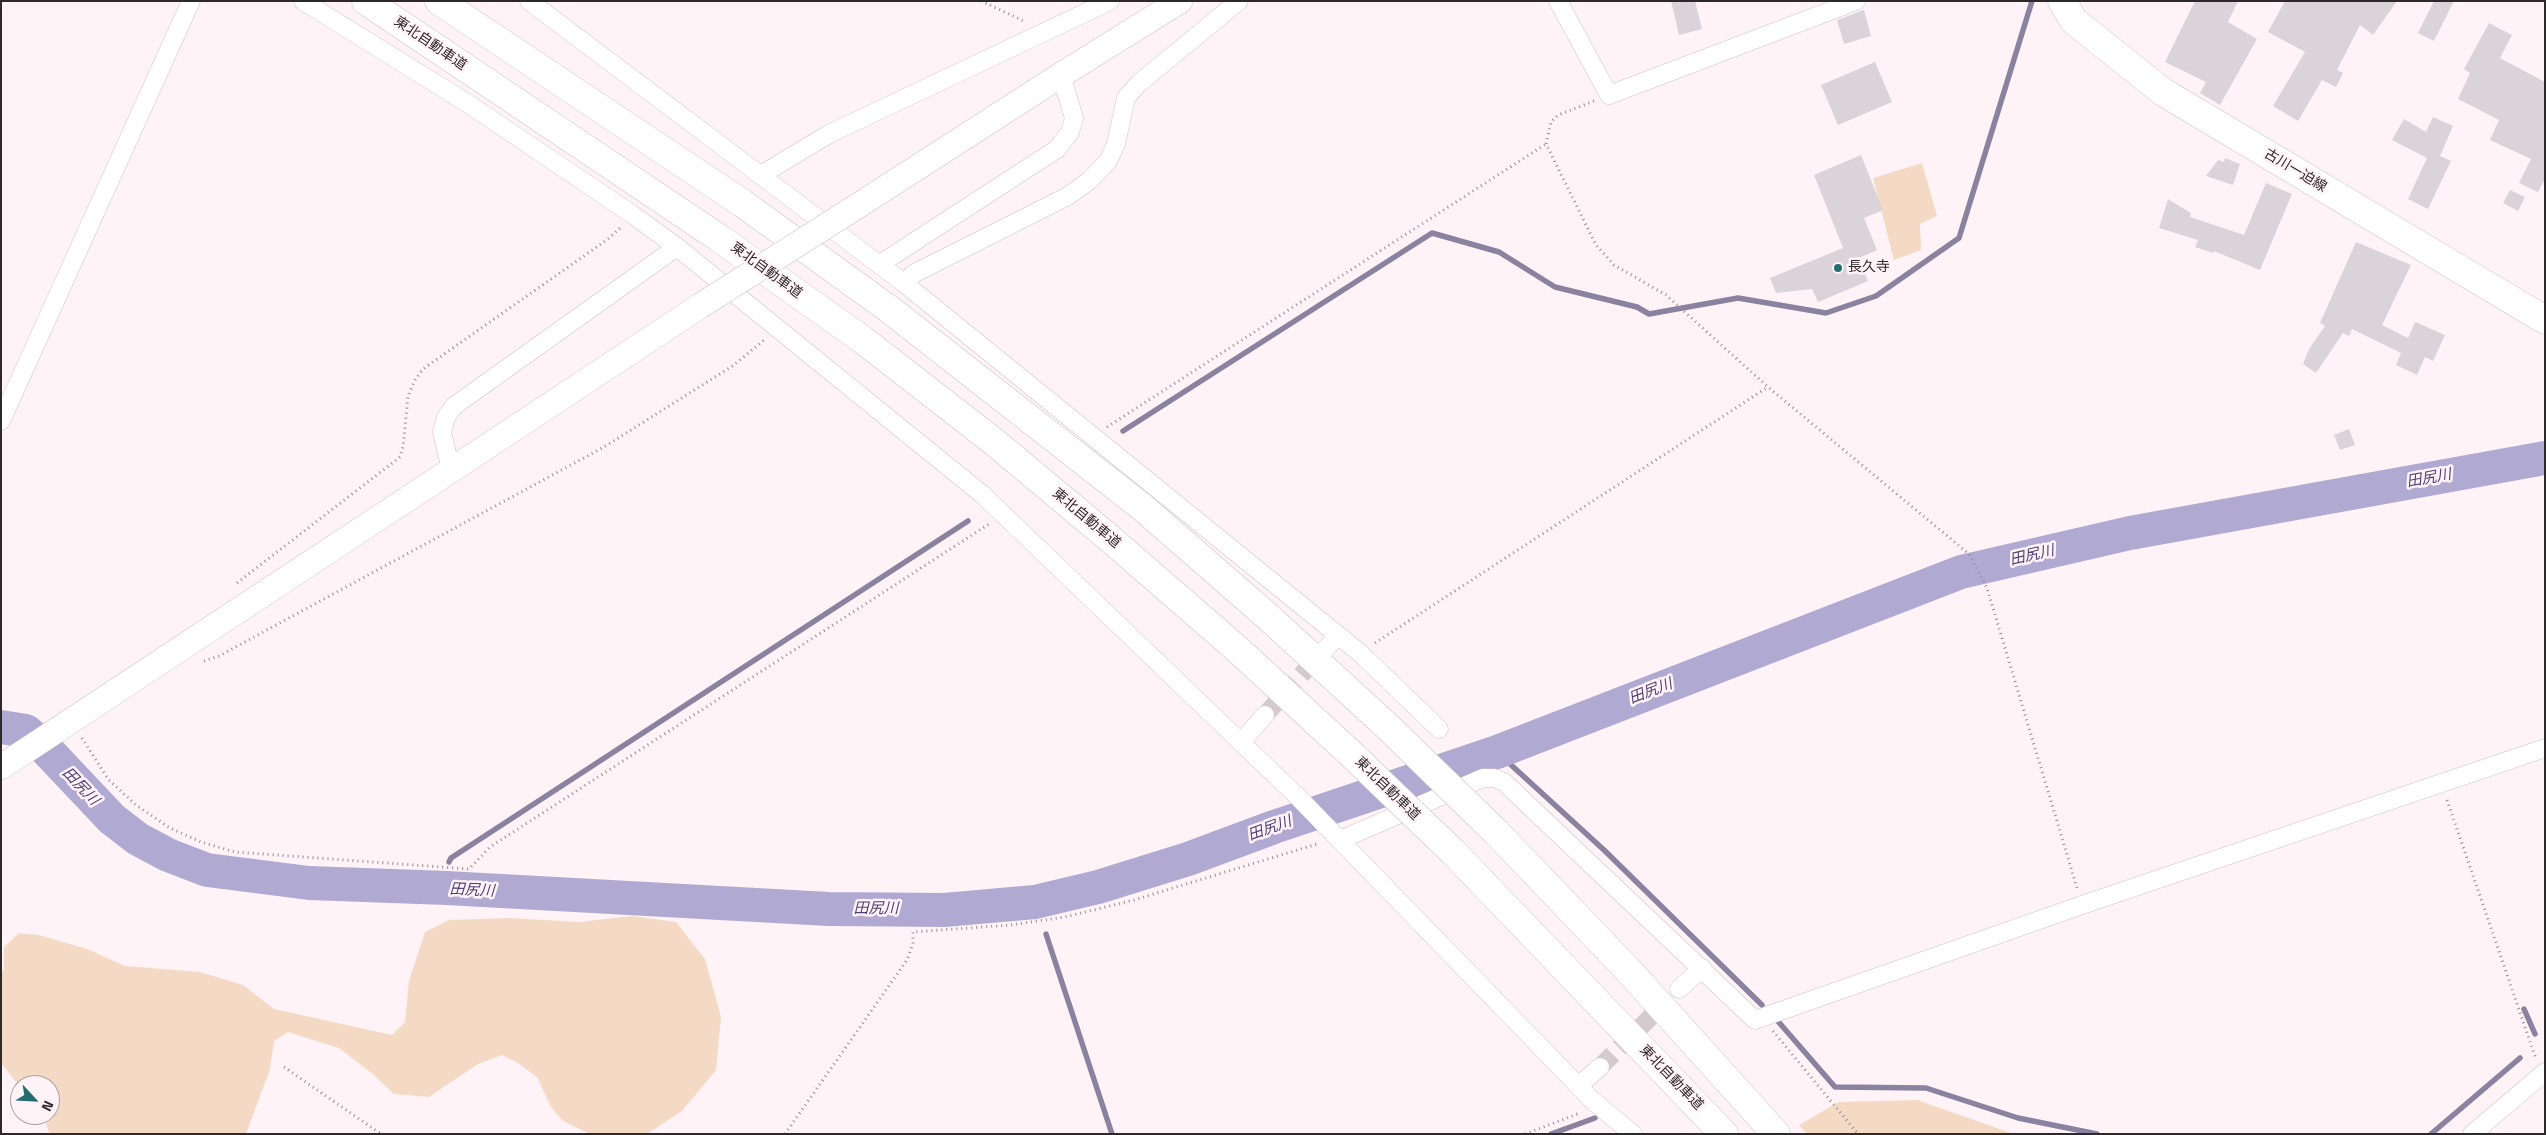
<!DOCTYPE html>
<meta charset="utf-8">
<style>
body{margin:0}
#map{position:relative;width:2546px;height:1135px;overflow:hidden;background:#fff3f7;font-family:"Titillium Web",sans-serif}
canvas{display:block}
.frame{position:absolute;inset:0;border:2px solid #2d292a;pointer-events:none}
.north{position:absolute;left:10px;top:1075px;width:50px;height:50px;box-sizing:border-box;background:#fff3f7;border:1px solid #aba2a5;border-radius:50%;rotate:115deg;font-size:14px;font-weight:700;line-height:20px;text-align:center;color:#2d292a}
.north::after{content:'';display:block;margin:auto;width:18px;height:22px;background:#226e6e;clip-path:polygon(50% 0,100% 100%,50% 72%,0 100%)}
</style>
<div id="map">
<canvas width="2546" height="1135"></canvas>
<div class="frame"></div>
<div class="north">N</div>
</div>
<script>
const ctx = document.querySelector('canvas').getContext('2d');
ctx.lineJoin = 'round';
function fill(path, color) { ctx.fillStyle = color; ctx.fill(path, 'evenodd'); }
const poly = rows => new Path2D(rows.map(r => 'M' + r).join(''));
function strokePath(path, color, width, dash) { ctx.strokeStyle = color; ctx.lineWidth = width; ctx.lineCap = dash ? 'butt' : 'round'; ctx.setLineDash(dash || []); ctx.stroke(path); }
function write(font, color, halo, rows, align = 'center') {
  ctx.font = font + ' "Titillium Web","Noto Sans JP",sans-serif'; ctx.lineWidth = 5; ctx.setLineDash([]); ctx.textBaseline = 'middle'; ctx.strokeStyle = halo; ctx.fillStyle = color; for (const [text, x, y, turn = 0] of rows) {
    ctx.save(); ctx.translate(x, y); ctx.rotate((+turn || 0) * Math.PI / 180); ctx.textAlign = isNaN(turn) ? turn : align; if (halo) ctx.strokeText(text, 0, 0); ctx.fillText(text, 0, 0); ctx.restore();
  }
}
const green = poly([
 [1922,163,1937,216,1920,224,1921,250,1894,260,1873,178],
 [632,916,676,922,705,959,721,1017,716,1070,682,1111,647,1134,590,1134,563,1121,551,1107,537,1077,518,1063,502,1055,478,1064,429,1097,394,1094,374,1075,339,1048,288,1032,274,1041,270,1069,246,1134,50,1134,42,1115,50,1115,50,1085,20,1087,1,1063,1,973,4,970,4,947,19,933,39,935,87,949,125,966,200,972,243,985,274,1009,392,1035,405,1022,409,981,425,932,449,920,509,918,579,922],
 [1917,1100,2014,1134,1807,1134,1799,1125,1839,1102]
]);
const stream = poly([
 [1123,431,1432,233,1499,252,1555,287,1637,307,1649,314,1738,298,1826,313,1876,296,1959,238,2032,1],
 [1497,752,1604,850,1762,1005],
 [449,862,451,858,968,521],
 [447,888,448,877],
 [1035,902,1037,906],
 [1046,934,1112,1134],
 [2524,1009,2535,1034],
 [1776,1019,1835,1087,1926,1088,2018,1118,2097,1134],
 [1551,1134,1595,1118],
 [2431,1134,2520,1058]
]);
const river = poly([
 [1,727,26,731,43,746,112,819,138,839,168,855,207,870,309,883,447,888,829,909,944,910,1035,902,1098,887,1188,859,1274,827,1497,752,1961,572,2130,533,2545,458]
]);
const building = poly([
 [1671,1,1695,1,1702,29,1679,35],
 [2195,1,2238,1,2228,22,2257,39,2220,105,2200,93,2206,82,2165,62],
 [2285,1,2397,1,2373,35,2360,25,2337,70,2343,73,2336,87,2322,80,2298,121,2273,106,2305,52,2268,32],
 [2434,1,2454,1,2434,41,2418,33],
 [1864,10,1871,36,1844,44,1837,20],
 [2489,23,2512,35,2500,58,2545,82,2545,179,2538,192,2519,183,2531,159,2490,140,2499,120,2458,99,2470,73,2464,69],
 [1875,62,1892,102,1838,125,1821,85],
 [2433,117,2453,126,2440,156,2451,161,2428,209,2408,199,2427,158,2392,140,2404,119,2426,132],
 [1861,155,1883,210,1864,218,1877,250,1859,258,1868,281,1818,302,1812,289,1776,293,1770,278,1843,248,1814,175],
 [2225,158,2240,164,2233,185,2206,176,2218,160,2224,162],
 [2266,183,2292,194,2260,270,2214,251,2213,253,2195,247,2198,240,2159,228,2168,199,2191,213,2190,217,2244,235],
 [2510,190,2525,197,2518,211,2503,203],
 [2356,242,2411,265,2382,325,2408,338,2415,322,2445,335,2433,361,2425,357,2417,375,2396,365,2401,353,2352,329,2349,336,2343,333,2316,373,2303,364,2309,349,2325,326,2320,323],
 [2349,429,2355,445,2340,450,2334,435]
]);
const streetTunnel = poly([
 [1265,715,1322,652],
 [1600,1067,1679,989]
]);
const path = poly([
 [981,1,1026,22],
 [1594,101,1558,115,1551,122,1546,144,1596,245,1614,265,1666,295,1768,387,1969,554,1987,588,2077,888],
 [1107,427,1546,144],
 [237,583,400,457,403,447,408,396,415,380,423,369,608,239,620,228],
 [1375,643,1768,387],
 [204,661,219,656,604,447,734,365,764,340],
 [82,738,108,779,136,805,170,828,201,842,235,852,469,869,490,847,989,524],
 [2447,800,2536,1059],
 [1773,1031,1858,1134],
 [284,1067,381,1134],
 [785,1134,907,960,913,944,913,932,1010,925,1065,917,1134,900,1317,844],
 [1525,1134,1580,1113]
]);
const street = poly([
 [303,1,470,105,633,215,677,247,983,495,1298,797,1593,1101,1633,1134],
 [529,1,905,284,1360,653,1439,729],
 [1558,1,1609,95,1856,1],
 [761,175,829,134,1110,1],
 [880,264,1057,149,1070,132,1074,118,1061,75],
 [905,284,913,274,1068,196,1090,180,1108,161,1116,144,1126,98,1138,84,1239,1],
 [1,421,191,1],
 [451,470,442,432,446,417,454,406,677,247],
 [1323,652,1338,635],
 [1241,742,1265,715],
 [1340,840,1483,778,1494,778,1504,782,1755,1020,2082,905,2545,748],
 [1679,989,1702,968],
 [1578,1086,1600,1067],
 [2472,1134,2545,1072]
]);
const secondary = poly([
 [856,207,1061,75,1180,1],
 [1,767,700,306]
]);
const primary = poly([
 [2062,1,2074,21,2163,92,2545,320]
]);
const highway = poly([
 [366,1,719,238,863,340,993,441,1108,537,1236,648,1349,752],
 [439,1,742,203,889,309,1142,507,1266,615,1388,727],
 [1497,833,1629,971,1776,1134],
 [1453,852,1724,1134]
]);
const secondaryBridge = poly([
 [700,306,856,207]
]);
const highwayBridge = poly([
 [1388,727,1497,833],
 [1349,752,1453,852]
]);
const markers = [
 [1838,268,5,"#226e6e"]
];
const streetNames = [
 ["東北自動車道",430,44,34],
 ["古川一迫線",2295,171,31],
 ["東北自動車道",766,271,36],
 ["東北自動車道",1086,519,40],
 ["東北自動車道",1387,789,44],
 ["東北自動車道",1671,1078,46]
];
const poiNames = [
 ["長久寺",1848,268]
];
const waterNames = [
 ["田尻川",2429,479,-10],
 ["田尻川",2032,556,-13],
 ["田尻川",1651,692,-21],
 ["田尻川",80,787,46],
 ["田尻川",1270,829,-20],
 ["田尻川",472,891,3],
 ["田尻川",876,909]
];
fill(green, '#f4dac5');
strokePath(stream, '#8983a0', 5.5);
strokePath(river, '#b0aad2', 34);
fill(building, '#dad3da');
strokePath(streetTunnel, '#d5cbce', 18, [18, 9]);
strokePath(street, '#cdc2c5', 19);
strokePath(secondary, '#cdc2c5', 26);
strokePath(primary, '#cdc2c5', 29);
strokePath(highway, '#cdc2c5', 29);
strokePath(path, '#958d90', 3, [1, 4]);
strokePath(street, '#fff', 18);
strokePath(secondary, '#fff', 25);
strokePath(primary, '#fff', 28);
strokePath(highway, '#fff', 28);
strokePath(secondaryBridge, '#cdc2c5', 26, []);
strokePath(highwayBridge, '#cdc2c5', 29, []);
strokePath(secondaryBridge, '#fff', 25);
strokePath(highwayBridge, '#fff', 28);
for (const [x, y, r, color] of markers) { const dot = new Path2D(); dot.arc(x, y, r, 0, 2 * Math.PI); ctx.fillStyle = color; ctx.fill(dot); strokePath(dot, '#fff3f7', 2); }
write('14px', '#2d292a', '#fff3f7', streetNames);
write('14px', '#2d292a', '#fff3f7', poiNames, 'left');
write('italic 15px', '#4c4175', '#fff3f7', waterNames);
</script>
